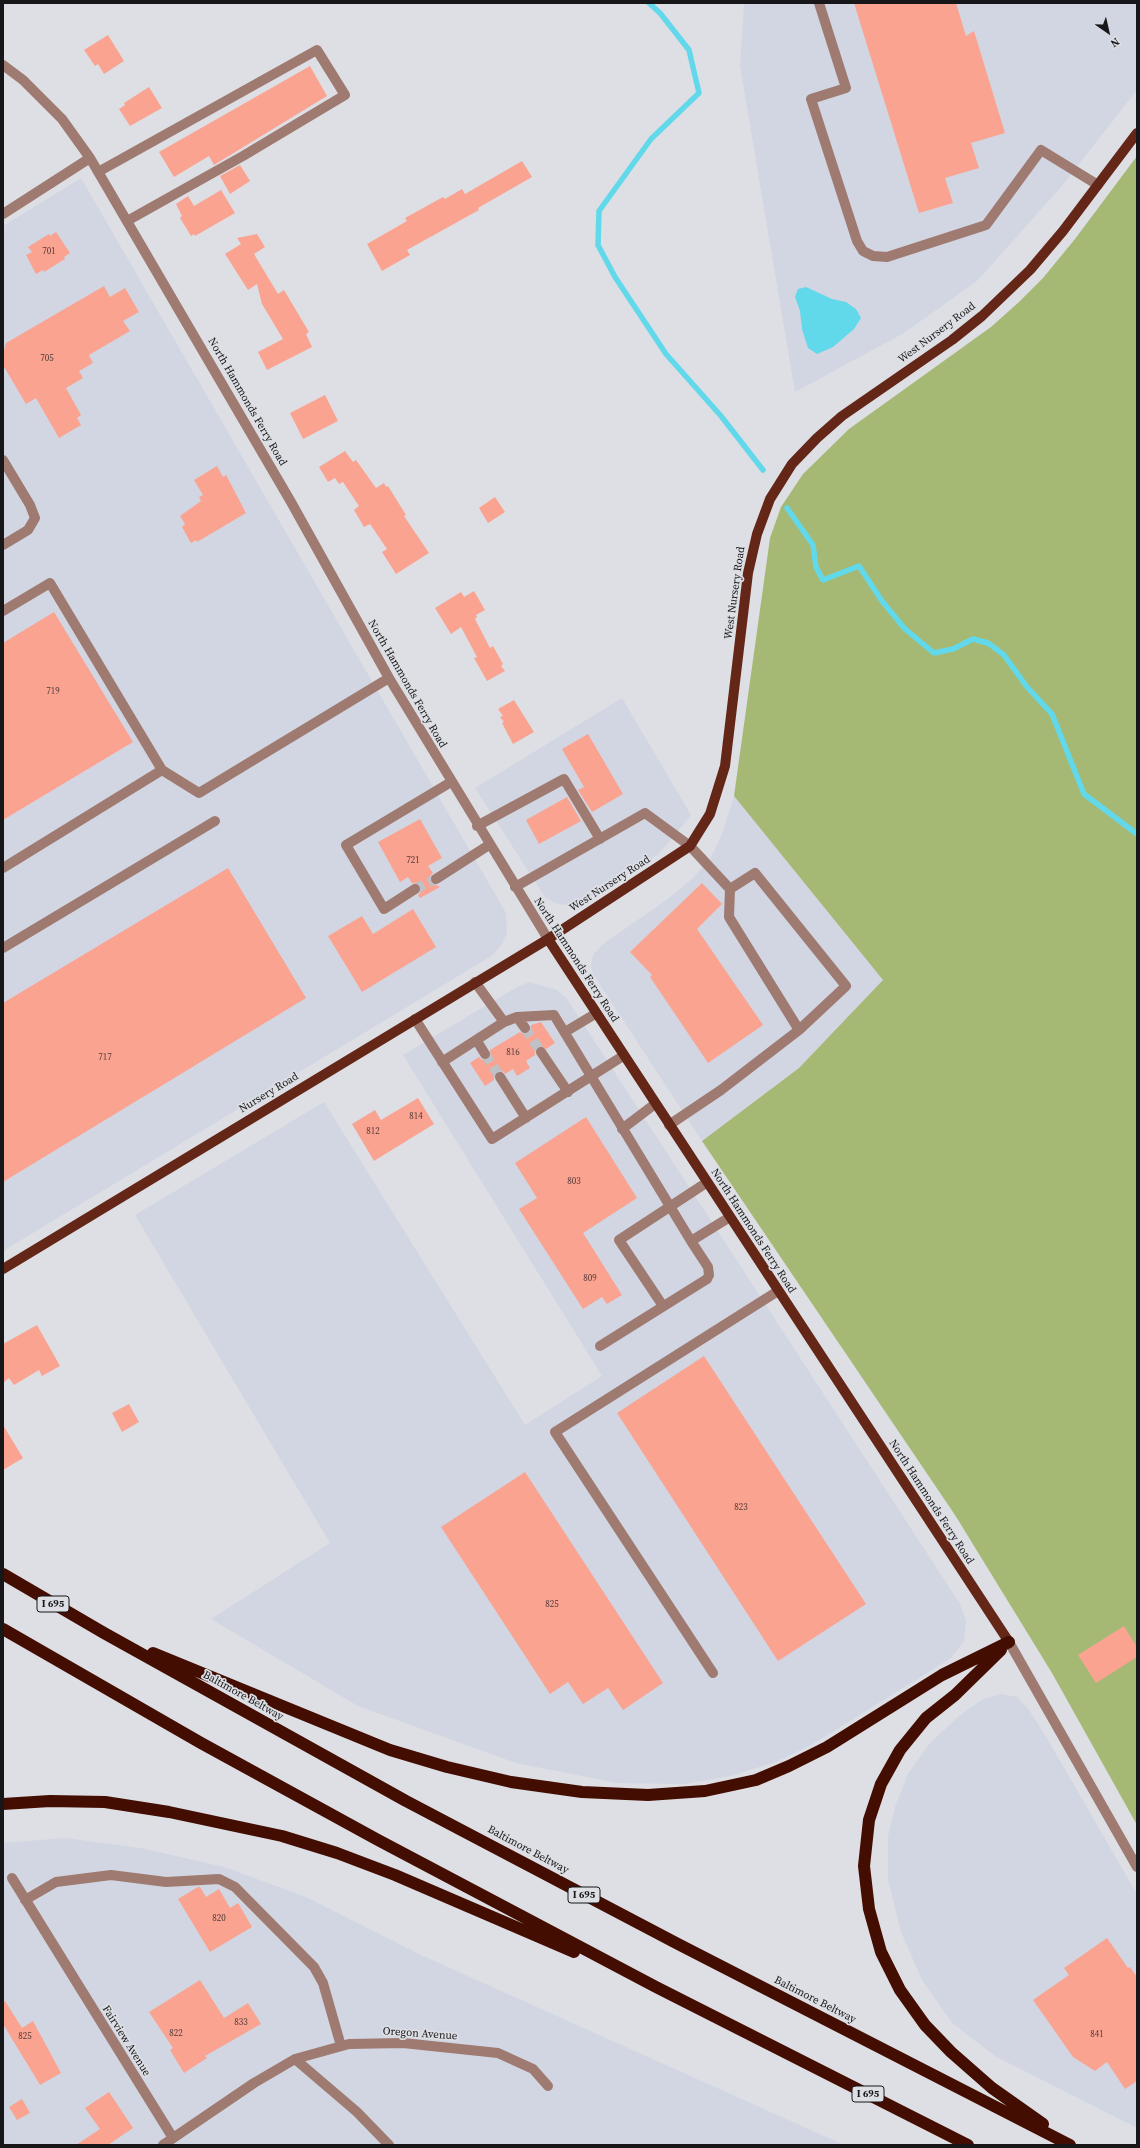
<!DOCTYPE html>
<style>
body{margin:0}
#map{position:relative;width:1140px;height:2148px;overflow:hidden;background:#dddfe4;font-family:"Source Serif 4",serif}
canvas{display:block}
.frame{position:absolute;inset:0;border:4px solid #171719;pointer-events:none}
.north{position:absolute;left:1088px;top:12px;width:40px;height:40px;-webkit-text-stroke:3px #dddfe4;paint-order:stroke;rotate:146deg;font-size:11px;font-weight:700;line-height:16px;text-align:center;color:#171719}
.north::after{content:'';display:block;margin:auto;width:14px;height:18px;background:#171719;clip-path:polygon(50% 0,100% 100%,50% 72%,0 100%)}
</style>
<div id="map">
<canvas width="1140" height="2148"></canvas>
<div class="frame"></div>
<div class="north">N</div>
</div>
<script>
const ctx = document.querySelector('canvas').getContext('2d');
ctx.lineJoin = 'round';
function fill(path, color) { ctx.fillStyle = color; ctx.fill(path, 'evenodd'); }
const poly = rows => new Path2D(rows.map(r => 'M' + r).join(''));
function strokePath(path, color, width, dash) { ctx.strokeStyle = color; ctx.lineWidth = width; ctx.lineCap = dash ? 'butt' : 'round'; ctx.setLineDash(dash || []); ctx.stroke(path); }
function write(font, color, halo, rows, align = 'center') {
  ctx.font = font + ' "Source Serif 4",serif'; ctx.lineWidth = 3.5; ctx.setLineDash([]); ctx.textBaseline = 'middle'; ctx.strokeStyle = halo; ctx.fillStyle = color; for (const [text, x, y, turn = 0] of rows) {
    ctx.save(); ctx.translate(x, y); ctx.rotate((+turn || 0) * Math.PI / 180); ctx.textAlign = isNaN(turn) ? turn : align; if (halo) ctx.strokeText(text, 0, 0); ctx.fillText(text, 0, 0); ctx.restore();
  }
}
const built = poly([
 [744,3,1137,3,1137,90,1061,187,977,281,904,333,795,392,740,66],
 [81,178,506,913,507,933,502,944,493,955,3,1251,3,226],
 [622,698,691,815,659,854,636,869,580,905,569,906,555,903,545,897,475,788],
 [734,796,884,980,799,1068,702,1141,593,974,591,966,593,955,602,945,669,898,693,878,710,859,722,834],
 [529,982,557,990,567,999,960,1604,966,1621,964,1641,951,1658,813,1744,776,1762,730,1776,684,1784,617,1783,516,1763,358,1706,211,1619,330,1543,135,1215,324,1102,525,1425,602,1376,403,1055,517,987],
 [1001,1694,1017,1697,1029,1710,1045,1735,1137,1894,1137,2128,995,2056,952,2023,922,1980,901,1932,888,1879,888,1836,895,1807,908,1774,930,1743,959,1716,983,1699],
 [65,1838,141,1848,224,1867,306,1897,421,1955,844,2145,3,2145,3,1843]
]);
const green = poly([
 [1137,156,1137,1825,1052,1673,955,1515,702,1141,799,1068,883,980,734,796,770,538,781,507,803,474,849,429,991,327,1019,302,1043,278,1075,239]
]);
const water = poly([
 [806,287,832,299,846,302,856,309,861,318,854,329,833,347,817,354,808,348,802,329,800,311,795,297,798,289]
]);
const stream = poly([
 [649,3,660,13,689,50,699,93,651,139,599,211,598,245,615,277,666,354,721,416,763,470],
 [787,508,813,545,816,567,823,580,859,566,882,601,905,629,934,653,953,649,973,639,988,643,1004,655,1027,687,1052,714,1084,794,1137,834]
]);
const building = poly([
 [854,3,956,3,966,36,974,31,1005,133,971,143,979,168,945,178,953,203,919,213],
 [108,35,124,61,104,74,98,64,95,66,84,50],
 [310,66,327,96,214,165,209,156,174,177,159,152],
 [149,87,162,108,130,126,119,109,125,105,124,103],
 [522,161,532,177,478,208,479,210,407,250,410,255,382,271,367,244,407,221,405,218,443,197,445,199,462,189,465,194],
 [240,165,250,181,230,194,220,176],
 [221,190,235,213,195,236,194,234,191,236,180,218,182,216,176,204,188,196,194,206],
 [56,232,70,253,64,257,65,259,44,272,43,270,36,274,26,255,32,252,28,247,49,234,50,236],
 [257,234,265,247,254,254,278,294,284,290,309,332,306,334,312,347,267,370,258,352,283,339,262,304,257,284,248,290,225,254,241,244,237,238],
 [104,286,110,297,125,288,139,312,123,321,130,331,89,355,93,363,79,371,83,378,66,388,81,415,77,418,81,425,59,438,36,398,26,404,3,365,3,354,6,343],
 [325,395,338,421,303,439,290,413],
 [345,451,353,462,356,460,376,488,384,483,386,487,388,486,406,515,404,516,429,553,396,574,382,552,387,549,370,524,364,527,354,510,359,506,343,482,339,484,335,478,328,482,319,467],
 [217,466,223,477,226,475,246,513,197,542,196,540,191,543,182,527,185,524,180,516,201,501,199,497,203,495,194,480],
 [495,497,505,512,488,523,479,508],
 [474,591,485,610,476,615,477,617,475,619,490,648,493,646,503,664,501,666,505,671,487,681,474,658,477,657,461,627,451,634,435,608,461,592,464,597],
 [54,612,133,742,3,820,3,643],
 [514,700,534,732,513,744,502,723,504,722,500,717,503,716,498,709],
 [588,734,623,794,592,812,578,790,584,787,562,749],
 [567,797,581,821,539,844,526,820],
 [420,819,442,858,428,866,433,873,430,876,430,882,440,887,420,898,418,895,421,892,420,885,412,883,408,877,400,882,378,842],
 [228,868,306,998,3,1182,3,1003],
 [702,883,722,904,697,929,763,1025,708,1063,650,977,652,975,630,952],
 [413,909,436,947,362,992,328,936,362,916,373,934],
 [541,1022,555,1043,546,1049,541,1046,537,1047,535,1052,535,1055,526,1061,530,1068,517,1076,513,1069,505,1074,503,1071,497,1071,494,1074,494,1080,485,1086,470,1063,479,1057,482,1060,488,1060,491,1057,490,1050,520,1032,523,1034,528,1033,531,1030,531,1025],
 [418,1098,434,1124,374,1161,352,1124,375,1110,381,1120],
 [586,1117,637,1198,583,1233,622,1295,607,1304,602,1297,583,1309,519,1209,537,1198,515,1163],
 [37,1325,60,1366,42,1376,39,1370,14,1385,9,1378,3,1383,3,1344],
 [704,1356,866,1604,778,1661,617,1413],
 [129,1404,139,1422,122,1432,112,1413],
 [3,1425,23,1458,3,1470],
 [525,1472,663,1683,623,1710,608,1688,583,1704,568,1682,550,1694,441,1527],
 [1124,1626,1137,1647,1137,1657,1096,1683,1078,1655],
 [198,1887,200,1887,206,1897,219,1889,230,1908,238,1903,252,1927,210,1952,178,1899],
 [1107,1938,1128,1968,1130,1967,1137,1977,1137,2081,1125,2089,1107,2062,1095,2071,1073,2057,1033,2000,1069,1975,1064,1968],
 [200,1980,224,2018,248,2003,261,2024,205,2056,207,2058,184,2073,170,2050,173,2048,149,2012],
 [5,2001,22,2028,33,2021,61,2073,40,2085,3,2024,3,2002],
 [109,2092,133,2128,108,2145,76,2145,100,2129,85,2108],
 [22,2099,30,2113,17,2120,9,2107]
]);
const minorTunnel = poly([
 [415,889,436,879],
 [525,1028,541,1052],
 [485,1054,500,1077]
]);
const minor = poly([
 [819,3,846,88,811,99,857,241,863,251,873,256,887,257,986,225,1041,150,1098,185],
 [3,65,23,80,62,119,90,158,291,502,389,678,548,939],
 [98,172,317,50,345,95,243,156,127,221],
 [3,214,90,158],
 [3,460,30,505,35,518,28,530,3,545],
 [3,611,50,583,162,770,199,793,389,678],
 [477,826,564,779,600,839],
 [3,868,162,770],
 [436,879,489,845],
 [515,887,645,813,690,846,730,889,755,873,846,986,799,1030,721,1090,669,1125],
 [415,889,384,909,346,845,451,782],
 [730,889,729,917,799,1030],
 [3,948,215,821],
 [475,982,504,1022],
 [517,1017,525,1028],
 [415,1019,492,1139,623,1056],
 [565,1032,595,1014],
 [477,1041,485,1054],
 [541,1052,568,1092],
 [442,1062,504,1022,517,1017,554,1015,691,1241],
 [500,1077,526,1118],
 [622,1129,655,1104],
 [663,1306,619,1240,706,1183],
 [600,1346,707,1279,709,1275,708,1267,691,1241,730,1217],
 [1009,1642,1137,1867],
 [713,1673,555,1432,778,1291],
 [12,1878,173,2138],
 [25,1900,56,1882,111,1875,166,1882,219,1879,235,1887,314,1967,323,1983,341,2046],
 [295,2059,357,2112,389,2145],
 [163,2145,254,2083,295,2059,349,2044,403,2043,498,2053,533,2069,548,2086]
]);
const major = poly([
 [548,939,1009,1642],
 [3,1269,548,939,690,846,710,814,725,766,748,573,757,534,770,499,792,464,817,438,842,416,952,340,982,316,1030,270,1063,231,1137,133]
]);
const highway = poly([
 [3,1574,104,1633,406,1801,678,1944,1070,2145],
 [3,1629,201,1743,378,1840,656,1987,968,2145],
 [1001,1650,955,1695,926,1718,900,1750,881,1784,869,1820,864,1866,869,1909,881,1952,900,1990,925,2025,951,2052,992,2088,1043,2124],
 [153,1653,390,1750,447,1767,511,1782,582,1792,648,1795,705,1791,756,1780,789,1766,827,1747,942,1675,1009,1642],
 [3,1804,50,1801,105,1802,169,1812,282,1836,337,1853,395,1875,574,1952]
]);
const numberNames = [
 ["701",49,252],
 ["705",47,359],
 ["719",53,692],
 ["721",413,861],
 ["816",513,1053],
 ["717",105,1058],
 ["814",416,1117],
 ["812",373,1132],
 ["803",574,1182],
 ["809",590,1279],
 ["823",741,1508],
 ["825",552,1605],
 ["820",219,1919],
 ["833",241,2023],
 ["822",176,2034],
 ["841",1097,2035],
 ["825",25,2037]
];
const shields = [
 [53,1604,32],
 [584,1895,32],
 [868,2094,32]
];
const shieldNames = [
 ["I 695",53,1604],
 ["I 695",584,1895],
 ["I 695",868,2094]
];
const streetNames = [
 ["West Nursery Road",937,333,-37],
 ["North Hammonds Ferry Road",247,402,60],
 ["West Nursery Road",735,593,-82],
 ["North Hammonds Ferry Road",407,684,60],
 ["West Nursery Road",610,884,-33],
 ["North Hammonds Ferry Road",576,960,57],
 ["Nursery Road",269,1093,-31],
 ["North Hammonds Ferry Road",753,1231,57],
 ["North Hammonds Ferry Road",931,1502,57],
 ["Baltimore Beltway",243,1696,29],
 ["Baltimore Beltway",528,1850,28],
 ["Baltimore Beltway",815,2000,27],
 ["Oregon Avenue",420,2034,4],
 ["Fairview Avenue",126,2041,58]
];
fill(built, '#d1d6e2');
fill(green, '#a5b975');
fill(water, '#62d8eb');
strokePath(stream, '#62d8eb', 5.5);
fill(building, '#fba391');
strokePath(minorTunnel, '#bfc1c6', 10, [10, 5]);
strokePath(minor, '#9f7a71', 10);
strokePath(major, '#632617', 10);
strokePath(highway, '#440d02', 12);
write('9px', '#503a37', null, numberNames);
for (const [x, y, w] of shields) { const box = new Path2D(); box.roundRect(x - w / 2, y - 8, w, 16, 3); ctx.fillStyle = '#dddfe4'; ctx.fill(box); strokePath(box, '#171719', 1); }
write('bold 10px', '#171719', null, shieldNames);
write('11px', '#171719', '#dddfe4', streetNames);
</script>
